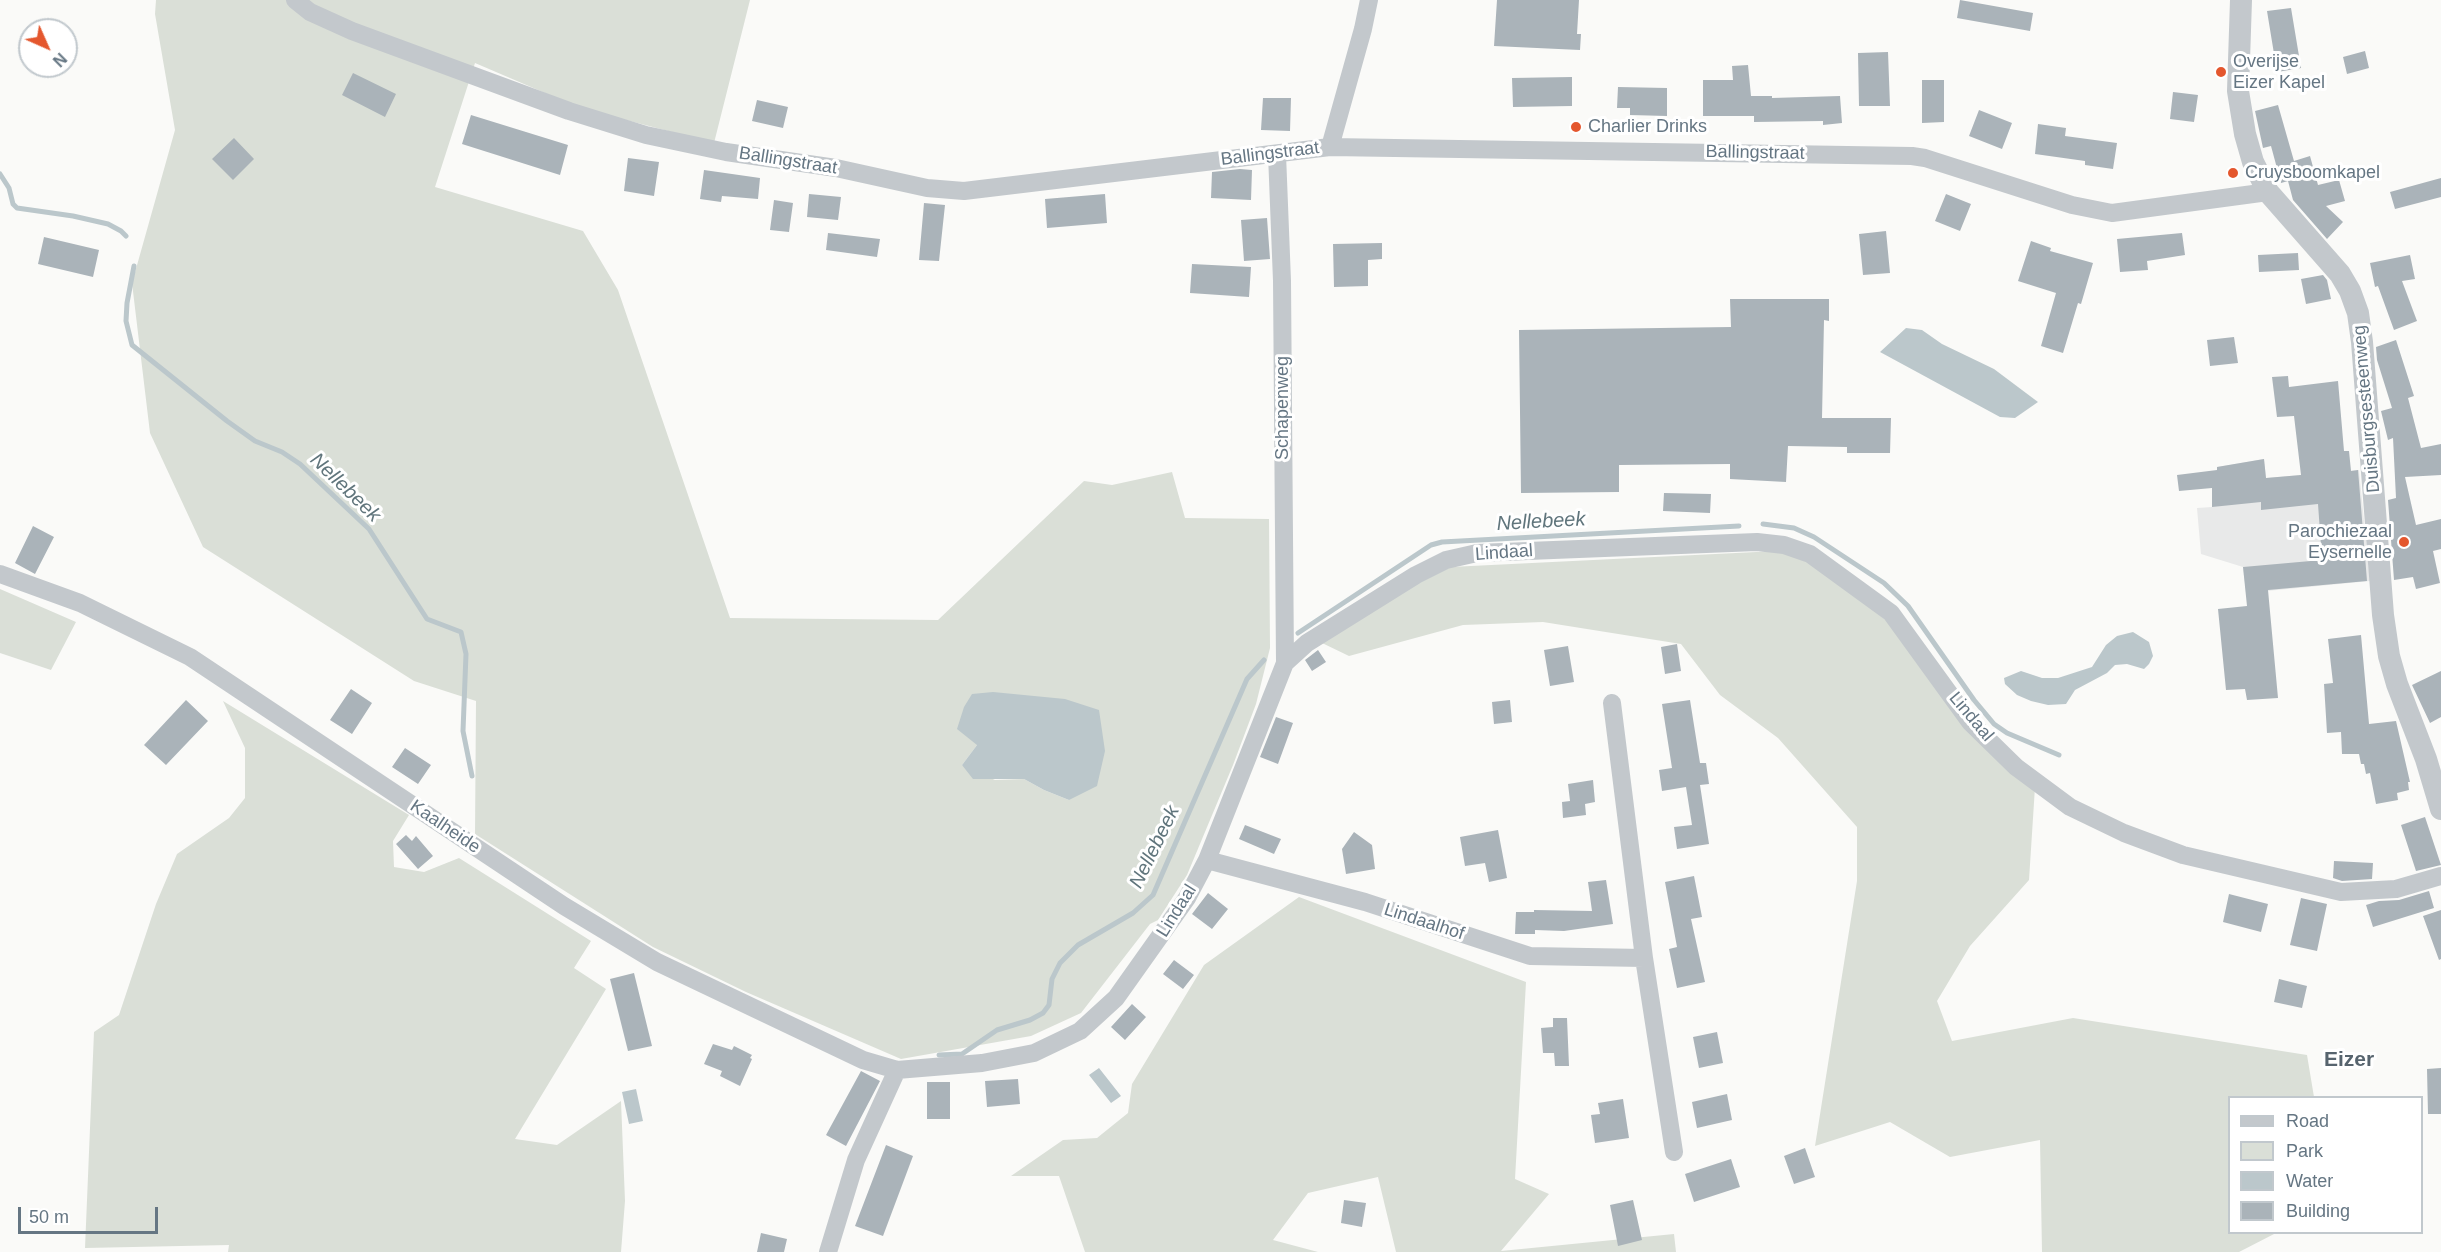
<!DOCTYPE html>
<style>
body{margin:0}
#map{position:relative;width:2441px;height:1252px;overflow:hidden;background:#fafaf8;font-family:Arial,sans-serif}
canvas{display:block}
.legend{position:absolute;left:2228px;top:1096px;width:195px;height:138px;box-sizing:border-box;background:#fff;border:2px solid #c1c8cd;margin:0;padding:8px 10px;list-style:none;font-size:18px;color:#657683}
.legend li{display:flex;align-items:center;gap:12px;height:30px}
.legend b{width:30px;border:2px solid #c1c8cd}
.north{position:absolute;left:18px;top:18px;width:60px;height:60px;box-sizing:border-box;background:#fff;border:2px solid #c1c8cd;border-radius:50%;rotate:135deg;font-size:16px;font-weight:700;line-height:24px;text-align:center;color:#657683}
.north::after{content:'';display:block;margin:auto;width:21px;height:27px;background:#e4572e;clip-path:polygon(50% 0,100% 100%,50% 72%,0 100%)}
.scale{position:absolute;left:18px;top:1207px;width:140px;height:27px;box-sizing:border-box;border:3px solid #657683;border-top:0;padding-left:8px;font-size:18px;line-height:21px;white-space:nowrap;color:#657683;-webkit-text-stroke:4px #fff;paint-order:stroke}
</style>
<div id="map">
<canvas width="2441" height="1252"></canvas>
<ul class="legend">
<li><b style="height:8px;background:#c3c8cc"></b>Road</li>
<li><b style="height:16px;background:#dadfd7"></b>Park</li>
<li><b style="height:16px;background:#bbc7cb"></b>Water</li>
<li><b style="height:16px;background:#aab3b9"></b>Building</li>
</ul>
<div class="north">N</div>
<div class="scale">50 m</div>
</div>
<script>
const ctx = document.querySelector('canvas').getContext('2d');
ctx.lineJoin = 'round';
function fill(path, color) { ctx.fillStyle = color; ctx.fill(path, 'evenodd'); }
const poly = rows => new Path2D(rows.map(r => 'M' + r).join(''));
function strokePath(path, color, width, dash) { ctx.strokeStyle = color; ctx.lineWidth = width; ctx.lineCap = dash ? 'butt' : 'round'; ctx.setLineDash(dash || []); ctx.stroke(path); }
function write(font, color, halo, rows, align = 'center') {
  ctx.font = font + ' Arial,sans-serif'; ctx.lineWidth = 6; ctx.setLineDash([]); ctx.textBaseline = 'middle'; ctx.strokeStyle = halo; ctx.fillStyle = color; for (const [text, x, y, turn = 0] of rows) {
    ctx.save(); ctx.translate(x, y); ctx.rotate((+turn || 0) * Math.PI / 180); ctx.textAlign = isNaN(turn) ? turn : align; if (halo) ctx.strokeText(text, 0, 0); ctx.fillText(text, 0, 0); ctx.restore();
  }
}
const built = poly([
 [2264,459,2266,478,2359,470,2370,581,2246,593,2243,567,2201,554,2197,508,2212,507,2212,485,2218,472,2217,467]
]);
const green = poly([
 [156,0,750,0,714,143,580,108,475,63,435,187,583,231,618,290,730,618,938,620,1084,481,1112,485,1172,472,1185,518,1269,519,1270,648,1256,704,1233,765,1187,875,1158,920,1150,924,1081,1013,1031,1036,901,1059,746,992,653,947,475,834,476,701,414,681,203,547,150,433,132,283,175,130,155,14],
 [1098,710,1101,731,1069,800,1044,790,1024,779,995,780,962,765,977,745],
 [1797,550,1887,621,2035,787,2029,880,1970,946,1937,1001,1952,1041,2073,1018,2307,1055,2314,1097,2230,1098,2230,1232,2276,1233,2239,1252,2042,1252,2040,1140,1950,1157,1890,1122,1815,1146,1857,881,1857,827,1778,738,1720,695,1681,644,1543,622,1463,625,1349,656,1320,642,1430,568],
 [0,589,76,622,51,670,0,653],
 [223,701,409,815,393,841,394,867,424,872,459,858,591,941,574,968,606,989,515,1139,557,1145,621,1101,625,1201,621,1252,228,1252,229,1245,85,1248,94,1032,119,1015,156,904,177,854,229,818,245,798,245,748],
 [1299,897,1526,982,1515,1179,1549,1194,1501,1251,1674,1234,1676,1252,1396,1252,1378,1177,1308,1193,1273,1240,1318,1252,1085,1252,1059,1176,1011,1176,1063,1140,1097,1138,1128,1113,1132,1084,1204,965]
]);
const water = poly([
 [1906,328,1922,330,1942,344,1994,369,2038,402,2015,418,2000,417,1880,352],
 [2133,632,2149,642,2153,656,2149,664,2144,669,2127,664,2115,665,2107,673,2075,690,2066,704,2048,705,2031,701,2017,695,2005,684,2004,678,2021,671,2042,678,2058,678,2092,667,2106,645,2117,636],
 [993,692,1065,699,1099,710,1105,751,1097,786,1069,800,1044,790,1024,779,973,779,962,765,977,745,957,729,964,707,972,694],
 [1099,1068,1121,1096,1111,1103,1089,1075],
 [636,1089,643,1121,629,1124,622,1092]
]);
const stream = poly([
 [0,174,9,188,13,204,17,208,73,216,108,224,121,231,126,236],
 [134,266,127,303,126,321,132,345,227,421,255,441,282,452,300,464,369,529,427,619,461,632,466,654,463,731,472,776],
 [1763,524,1794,528,1814,537,1884,583,1908,606,1974,700,1994,724,2007,733,2059,755],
 [1298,633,1431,545,1442,542,1739,526],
 [939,1055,962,1054,997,1030,1030,1020,1043,1013,1049,1005,1052,979,1060,963,1078,945,1133,913,1153,895,1247,679,1264,660]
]);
const building = poly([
 [1497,0,1579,0,1577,34,1581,34,1580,50,1494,46],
 [1960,0,2033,13,2030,31,1957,18],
 [2291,8,2301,68,2277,72,2267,11],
 [2365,51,2369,68,2347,74,2343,57],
 [1888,52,1890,106,1859,106,1858,53],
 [1748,65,1751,96,1772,96,1772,98,1840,96,1842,123,1823,125,1823,121,1754,122,1754,116,1703,116,1703,80,1733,80,1732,66],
 [353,73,396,94,385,117,342,95],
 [1572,77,1572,106,1513,107,1512,78],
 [1922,80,1944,80,1944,122,1922,123],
 [1618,87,1667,88,1667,116,1630,115,1630,108,1617,108],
 [2173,92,2198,95,2194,122,2170,119],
 [1263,98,1291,98,1290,131,1261,130],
 [757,100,788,107,783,128,752,121],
 [2278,105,2294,161,2310,156,2318,185,2339,180,2345,201,2326,206,2343,222,2327,239,2293,200,2288,181,2281,183,2271,146,2263,148,2255,111],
 [1979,110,2012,123,2002,149,1969,136],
 [471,115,568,145,560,175,462,144],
 [2038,124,2066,128,2065,136,2117,143,2113,169,2085,165,2085,161,2035,154],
 [234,138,254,159,233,180,212,159],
 [628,158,659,162,654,196,624,191],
 [1240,169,1252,170,1251,200,1211,198,1212,172],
 [704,170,760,178,758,199,722,196,721,202,700,199],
 [2441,178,2441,197,2395,209,2390,192],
 [809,194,841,197,838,220,807,217],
 [1105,194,1107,223,1047,228,1045,199],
 [1946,194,1971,204,1960,231,1935,221],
 [774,200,793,203,789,232,770,230],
 [924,203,945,205,939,261,919,260],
 [1267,218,1270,259,1244,261,1241,220],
 [1886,231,1890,273,1863,275,1859,234],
 [828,233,880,239,877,257,826,250],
 [2182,233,2185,255,2147,261,2148,270,2120,272,2117,239],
 [44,237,99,250,93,277,38,264],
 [2031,241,2051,248,2050,251,2093,263,2081,304,2078,303,2063,353,2041,346,2056,293,2018,281],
 [1382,243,1382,259,1368,260,1368,286,1334,287,1333,244],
 [2298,253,2299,270,2259,272,2258,255],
 [2410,255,2415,279,2402,281,2417,321,2394,330,2378,286,2375,287,2370,263],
 [1192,264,1251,267,1249,297,1190,293],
 [2323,275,2327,280,2331,299,2306,304,2301,279],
 [1730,299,1829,299,1829,321,1824,320,1822,418,1891,418,1890,453,1847,453,1847,447,1788,446,1786,482,1730,479,1730,464,1619,465,1619,492,1521,493,1519,330,1731,327],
 [2234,337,2238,363,2210,366,2207,340],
 [2396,340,2414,396,2408,398,2421,448,2441,444,2441,475,2405,477,2416,525,2441,519,2441,549,2433,551,2440,583,2416,589,2413,577,2394,580,2388,500,2396,498,2393,438,2388,440,2381,411,2392,408,2377,360,2376,347],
 [2288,376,2289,387,2338,381,2344,451,2349,451,2351,471,2358,470,2367,581,2268,590,2278,698,2247,700,2245,689,2226,690,2218,609,2247,606,2243,567,2322,560,2318,504,2261,510,2261,502,2212,507,2212,488,2179,491,2177,475,2217,470,2217,467,2264,459,2266,478,2301,475,2294,416,2277,417,2272,377],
 [1664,493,1711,494,1710,513,1663,511],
 [33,526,54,537,35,574,15,563],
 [2361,635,2369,724,2396,721,2410,782,2408,782,2409,790,2397,793,2398,800,2376,804,2370,773,2366,774,2364,764,2361,764,2359,754,2342,754,2341,732,2327,733,2324,684,2333,683,2328,639],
 [1677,644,1681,671,1665,674,1661,647],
 [1568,646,1574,682,1550,686,1544,650],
 [1318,650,1326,662,1312,671,1305,660],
 [2441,671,2441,717,2430,723,2412,685],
 [351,689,372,703,352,734,330,720],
 [186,700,208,721,166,765,144,745],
 [1510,700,1512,722,1494,724,1492,702],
 [1690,700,1700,763,1706,763,1709,784,1700,785,1709,844,1677,849,1674,827,1692,825,1686,787,1662,791,1659,770,1672,768,1662,704],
 [1276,717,1293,723,1278,764,1260,757],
 [405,748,431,765,418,784,392,767],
 [1593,780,1595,802,1585,804,1586,815,1563,818,1562,802,1570,801,1568,784],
 [2425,817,2441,865,2416,871,2401,825],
 [1245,825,1281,839,1274,854,1239,839],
 [1498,830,1507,878,1489,882,1485,863,1465,866,1460,837],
 [1354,832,1372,845,1375,869,1346,874,1342,849],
 [406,835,412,841,416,836,433,856,418,869,396,844],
 [2334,861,2373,863,2372,879,2342,881,2333,878],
 [1694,876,1702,917,1691,919,1705,982,1677,988,1669,949,1677,947,1665,882],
 [1606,880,1613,924,1564,931,1535,930,1535,934,1515,934,1516,912,1534,912,1534,910,1592,911,1588,882],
 [2429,891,2434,908,2373,927,2366,905,2379,901,2399,900],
 [1208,893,1228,909,1212,929,1192,914],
 [2229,894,2268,904,2261,932,2223,922],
 [2301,898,2327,904,2317,951,2290,945],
 [2441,910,2441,959,2439,960,2423,916],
 [1174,960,1194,975,1183,989,1163,974],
 [634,973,652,1046,628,1051,610,979],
 [2279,979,2307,986,2302,1008,2274,1002],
 [1132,1004,1146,1017,1125,1040,1111,1027],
 [1553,1018,1567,1018,1569,1066,1555,1066,1554,1053,1543,1053,1541,1028,1553,1027],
 [1717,1032,1723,1063,1699,1068,1693,1037],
 [713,1044,732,1050,734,1046,752,1055,750,1058,752,1059,740,1086,720,1076,722,1071,704,1064],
 [2441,1068,2441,1114,2428,1114,2427,1069],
 [861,1071,880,1081,846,1146,826,1135],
 [1018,1079,1020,1104,987,1107,985,1081],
 [927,1082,950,1082,950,1119,927,1119],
 [1727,1094,1732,1120,1697,1128,1692,1102],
 [1623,1099,1629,1138,1595,1143,1591,1115,1600,1114,1598,1103],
 [886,1145,913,1156,883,1236,855,1226],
 [1805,1148,1815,1177,1794,1184,1784,1156],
 [1731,1159,1740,1187,1694,1202,1685,1174],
 [1344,1200,1366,1203,1362,1227,1341,1223],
 [1633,1200,1642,1240,1618,1246,1610,1205],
 [761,1233,787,1239,784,1252,757,1252]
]);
const minor = poly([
 [295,0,310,12,352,31,569,111,646,135,726,152,836,168,927,188,964,191,1330,147,1912,156,1925,158,2072,205,2112,213,2268,192],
 [1330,147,1363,29,1369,0],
 [1277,154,1282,281,1285,663],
 [0,574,80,603,190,657,564,906,657,962,863,1060,897,1070,982,1063,1034,1053,1080,1031,1116,998,1187,898,1207,860,1285,663,1307,643,1416,575,1446,560,1477,553,1757,542,1784,545,1810,554,1891,613,1970,722,2016,767,2070,807,2124,833,2183,855,2341,892,2396,889,2441,876],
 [1612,703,1644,958],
 [1207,860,1365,902,1530,956,1644,958,1674,1152],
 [828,1252,856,1160,897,1070]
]);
const tertiary = poly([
 [2241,0,2238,91,2245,134,2253,162,2268,192,2340,274,2350,291,2358,313,2362,342,2383,615,2389,656,2397,684,2426,759,2441,809]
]);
const markers = [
 [2221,72,6,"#e4572e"],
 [1576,127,6,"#e4572e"],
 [2233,173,6,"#e4572e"],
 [2404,542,6,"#e4572e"]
];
const poiNames = [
 ["Overijse",2233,62],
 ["Eizer Kapel",2233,83],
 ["Charlier Drinks",1588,127],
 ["Cruysboomkapel",2245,173],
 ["Parochiezaal",2392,532,"right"],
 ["Eysernelle",2392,553,"right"]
];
const streetNames = [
 ["Ballingstraat",1755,153,1],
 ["Ballingstraat",1270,154,-7],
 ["Ballingstraat",788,161,9],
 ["Schapenweg",1283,408,-90],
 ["Duisburgsesteenweg",2367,409,-95],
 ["Lindaal",1504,553,-4],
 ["Lindaal",1971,717,50],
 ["Kaalheide",445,827,34],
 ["Lindaal",1177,911,-58],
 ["Lindaalhof",1424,922,18]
];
const waterNames = [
 ["Nellebeek",345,488,44],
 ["Nellebeek",1541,522,-3],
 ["Nellebeek",1155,847,-64]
];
const quarterNames = [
 ["Eizer",2349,1060]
];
fill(built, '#e8e9e9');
fill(green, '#dadfd7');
fill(water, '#bbc7cb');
strokePath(stream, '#bbc7cb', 5);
fill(building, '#aab3b9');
strokePath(minor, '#c3c8cc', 18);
strokePath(tertiary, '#c3c8cc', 22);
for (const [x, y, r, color] of markers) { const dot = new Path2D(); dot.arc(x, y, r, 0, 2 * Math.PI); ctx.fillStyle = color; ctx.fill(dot); strokePath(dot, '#fff', 2); }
write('18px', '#657683', '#fff', poiNames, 'left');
write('18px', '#657683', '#fff', streetNames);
write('italic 20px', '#60757c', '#fff', waterNames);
write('bold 21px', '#57646e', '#fff', quarterNames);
</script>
